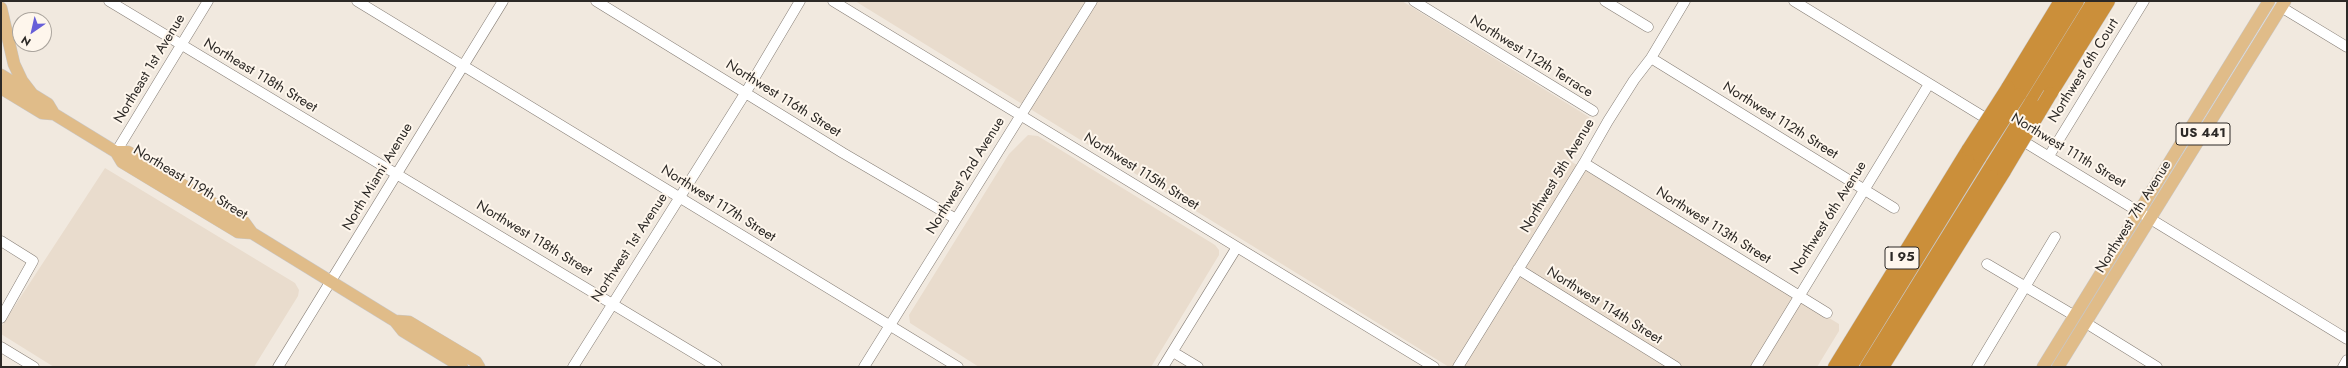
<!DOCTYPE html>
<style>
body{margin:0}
#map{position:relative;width:2348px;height:368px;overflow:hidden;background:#f1e9df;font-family:Jost,sans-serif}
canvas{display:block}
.frame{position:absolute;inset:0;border:2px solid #2c2926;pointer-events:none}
.north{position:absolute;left:12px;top:12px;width:40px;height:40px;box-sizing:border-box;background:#fef6ec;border:1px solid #aaa49d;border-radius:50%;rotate:214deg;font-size:11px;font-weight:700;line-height:16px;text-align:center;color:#2c2926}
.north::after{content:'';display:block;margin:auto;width:14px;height:18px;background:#675fd8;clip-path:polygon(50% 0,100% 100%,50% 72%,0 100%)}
</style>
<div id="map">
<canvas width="2348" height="368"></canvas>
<div class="frame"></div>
<div class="north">N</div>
</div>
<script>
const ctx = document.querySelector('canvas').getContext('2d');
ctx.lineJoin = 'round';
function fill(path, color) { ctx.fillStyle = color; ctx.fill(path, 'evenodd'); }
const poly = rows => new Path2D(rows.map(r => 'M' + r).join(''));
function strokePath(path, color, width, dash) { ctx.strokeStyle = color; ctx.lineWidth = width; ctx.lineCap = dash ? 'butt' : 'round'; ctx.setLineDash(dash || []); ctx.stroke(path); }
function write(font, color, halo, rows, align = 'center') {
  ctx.font = font + ' Jost,sans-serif'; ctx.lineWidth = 4; ctx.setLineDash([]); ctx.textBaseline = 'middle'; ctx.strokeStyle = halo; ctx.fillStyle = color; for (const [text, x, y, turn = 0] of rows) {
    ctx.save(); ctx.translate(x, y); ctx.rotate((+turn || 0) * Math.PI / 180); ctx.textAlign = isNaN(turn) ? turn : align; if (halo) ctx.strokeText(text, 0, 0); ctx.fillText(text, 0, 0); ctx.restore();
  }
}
const built = poly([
 [855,1,1402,1,1589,117,1592,124,1570,157,1572,162,1839,324,1839,331,1817,367,1449,367],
 [1028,135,1038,136,1215,245,1219,250,1219,255,1151,367,979,367,910,323,909,315,1009,154],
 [105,168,295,283,299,290,298,296,254,367,54,367,1,334,1,327]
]);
const minor = poly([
 [109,1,717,367],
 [357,1,958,367],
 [596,1,843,153,956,219],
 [833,1,1434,367],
 [1414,1,1593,111],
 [1605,1,1648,27],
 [1794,1,1992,122],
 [2281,7,2347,47],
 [1651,58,1894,208],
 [2018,138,2347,339],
 [116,152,208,1],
 [2049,156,2144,1],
 [1584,163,1827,313],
 [1,241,33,261,1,318],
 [1987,264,2075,316],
 [1518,269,1676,367],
 [2086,323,2157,367],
 [1,347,34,367],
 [1173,352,1198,367],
 [278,367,503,1],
 [573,367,746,92,800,1],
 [864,367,1092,1],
 [1163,367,1237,247],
 [1458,367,1584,163,1608,121,1634,80,1651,58,1685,1],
 [1756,367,1929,84],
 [1977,367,2055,237],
 [2343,367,2347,360]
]);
const major = poly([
 [1,8,14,64,22,81,32,94],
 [1,75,48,104,54,114],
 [1,88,42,113,54,114,116,152,122,162,238,232,252,233],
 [116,152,128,152,244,222,252,233,395,321,403,331,462,367],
 [395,321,409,322,476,362,479,367],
 [2043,367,2269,1],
 [2058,367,2285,1]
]);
const highway = poly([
 [2008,88,2061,1],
 [2050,94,2108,1],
 [2019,95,2077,1],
 [2031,103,2094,1],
 [1835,367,1969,149],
 [1850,367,1980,156],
 [1867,367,1993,164],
 [1882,367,2004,171]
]);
const highwayBridge = poly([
 [1969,149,2008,88],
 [1980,156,2019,95],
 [1993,164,2031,103],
 [2004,171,2050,94]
]);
const shields = [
 [2203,134,54],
 [1902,258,34]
];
const shieldNames = [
 ["US 441",2203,134],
 ["I 95",1902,258]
];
const streetNames = [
 ["Northwest 112th Terrace",1531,57,32],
 ["Northeast 1st Avenue",150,69,-59],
 ["Northwest 6th Court",2084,71,-58],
 ["Northeast 118th Street",260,76,31],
 ["Northwest 116th Street",783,99,32],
 ["Northwest 112th Street",1780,121,32],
 ["Northwest 111th Street",2068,151,31],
 ["Northwest 115th Street",1141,172,32],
 ["Northwest 2nd Avenue",966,176,-58],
 ["Northwest 5th Avenue",1558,176,-59],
 ["North Miami Avenue",378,177,-59],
 ["Northeast 119th Street",190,183,31],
 ["Northwest 117th Street",718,204,32],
 ["Northwest 7th Avenue",2134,217,-58],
 ["Northwest 6th Avenue",1829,218,-58],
 ["Northwest 113th Street",1713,226,32],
 ["Northwest 118th Street",534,239,31],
 ["Northwest 1st Avenue",630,248,-57],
 ["Northwest 114th Street",1604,306,32]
];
fill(built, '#e9dccd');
strokePath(minor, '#857d75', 11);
strokePath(major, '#c8c7c7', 13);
strokePath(highway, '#c8c7c7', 15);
strokePath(minor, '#fff', 10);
strokePath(major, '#e0bc89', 12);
strokePath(highway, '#cb8f3a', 14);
strokePath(highwayBridge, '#c8c7c7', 15, []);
strokePath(highwayBridge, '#cb8f3a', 14);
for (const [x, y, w] of shields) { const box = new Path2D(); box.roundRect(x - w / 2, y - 11, w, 22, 3); ctx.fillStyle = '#fef6ec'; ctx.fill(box); strokePath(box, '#2c2926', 1); }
write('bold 13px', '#2c2926', null, shieldNames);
write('14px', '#2c2926', '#fef6ec', streetNames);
</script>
